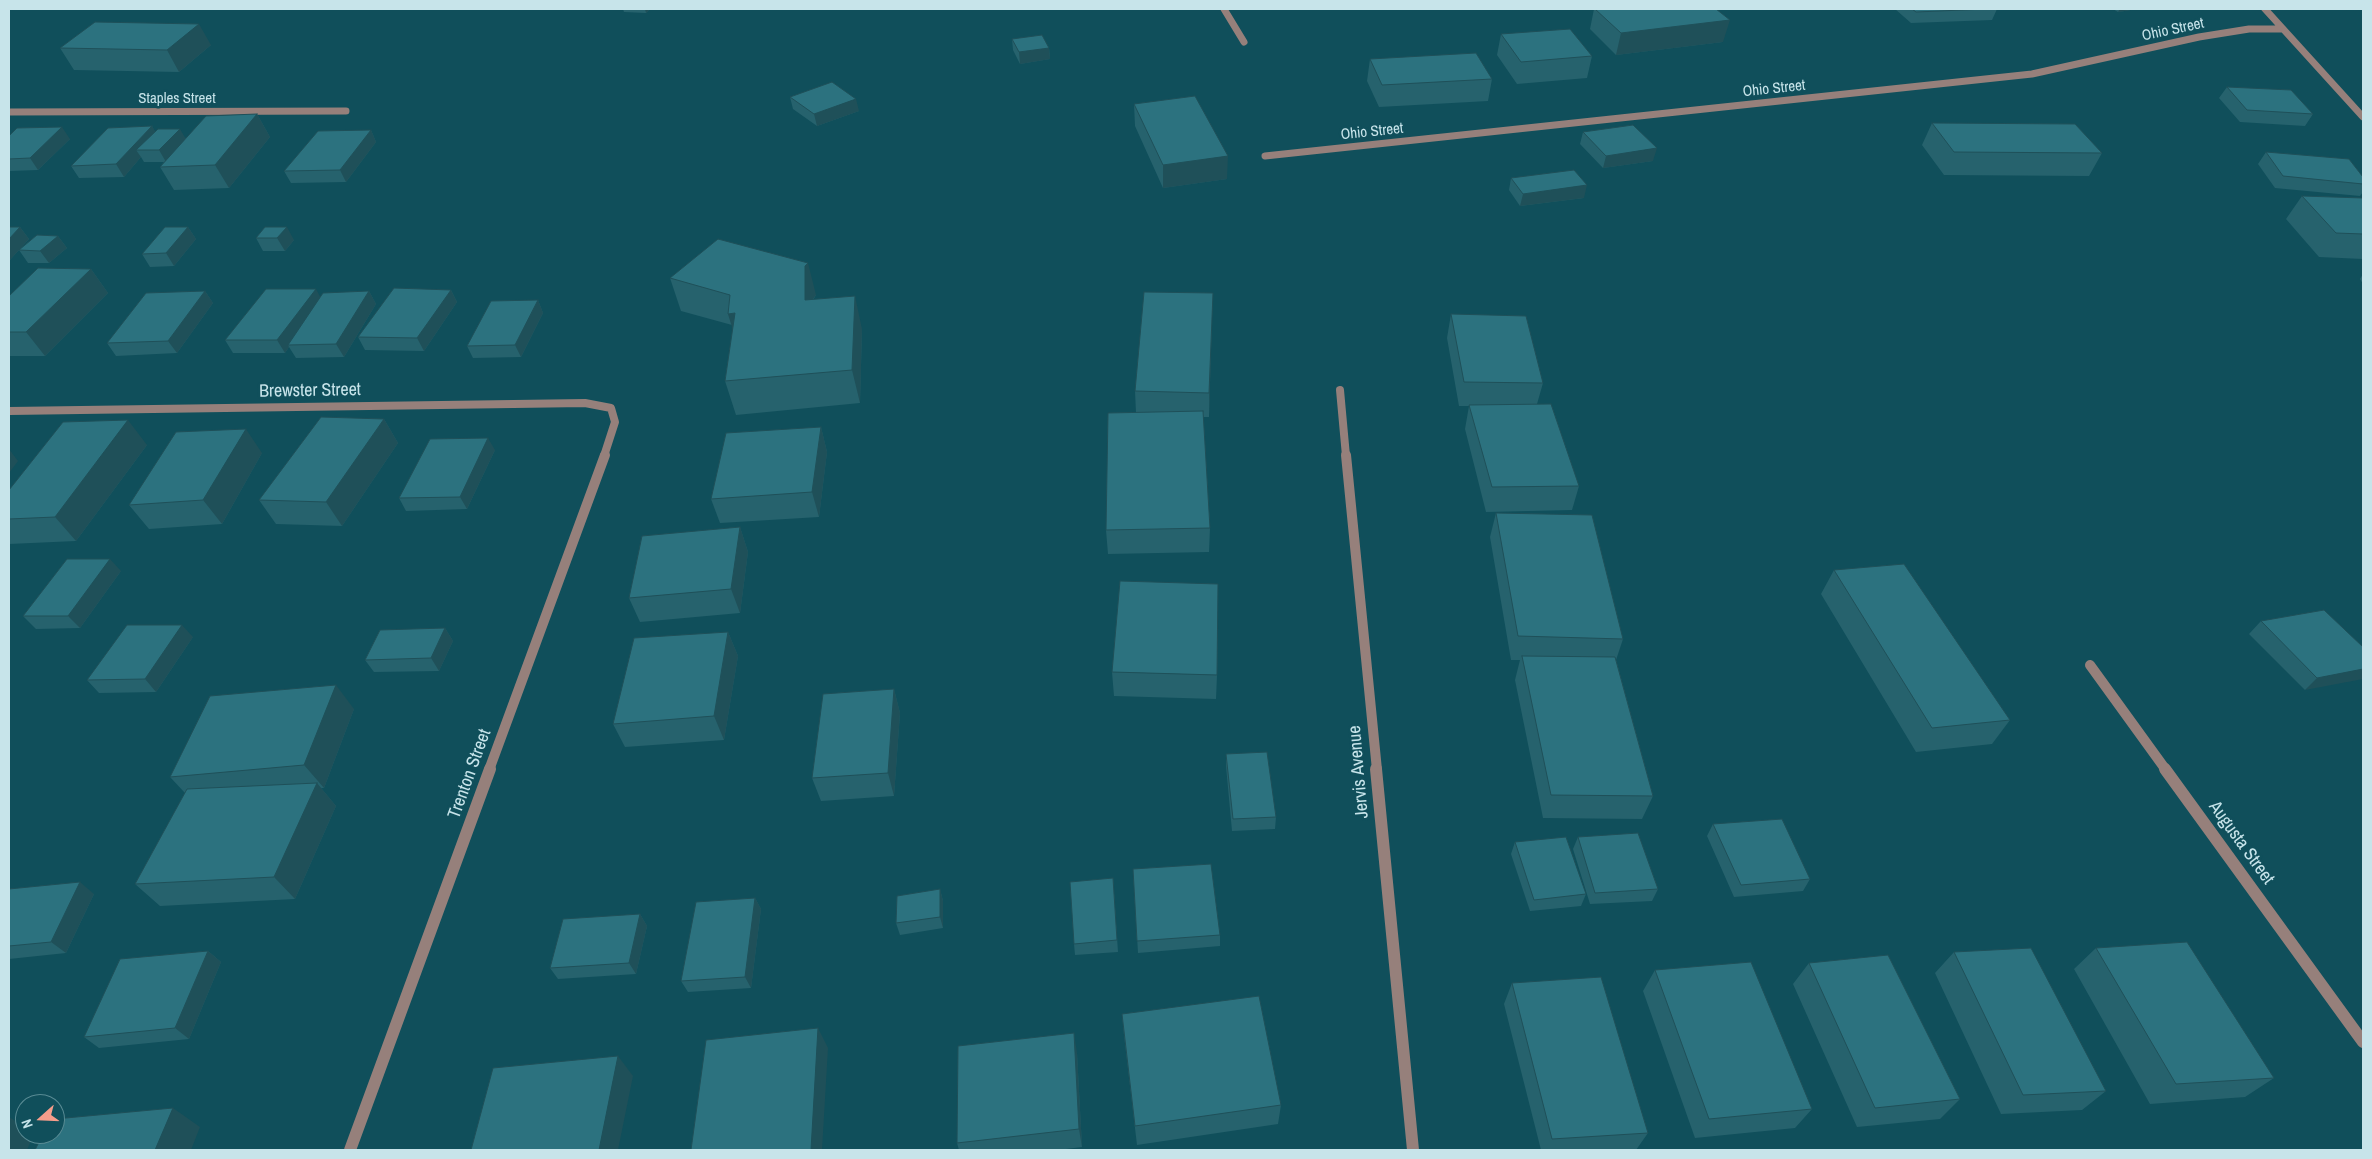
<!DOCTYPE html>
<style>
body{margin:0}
#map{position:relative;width:2372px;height:1159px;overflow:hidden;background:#104f5b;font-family:"Archivo Narrow",sans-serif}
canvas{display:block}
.frame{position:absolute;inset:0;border:10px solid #c7e4ea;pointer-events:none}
.north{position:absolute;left:15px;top:1094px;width:50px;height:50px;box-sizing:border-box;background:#104f5b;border:1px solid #598b94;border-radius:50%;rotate:250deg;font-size:14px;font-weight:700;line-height:20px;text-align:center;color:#c7e4ea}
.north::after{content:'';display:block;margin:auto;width:18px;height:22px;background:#f49d8b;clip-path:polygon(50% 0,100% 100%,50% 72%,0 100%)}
</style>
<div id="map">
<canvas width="2372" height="1159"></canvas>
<div class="frame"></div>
<div class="north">N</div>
</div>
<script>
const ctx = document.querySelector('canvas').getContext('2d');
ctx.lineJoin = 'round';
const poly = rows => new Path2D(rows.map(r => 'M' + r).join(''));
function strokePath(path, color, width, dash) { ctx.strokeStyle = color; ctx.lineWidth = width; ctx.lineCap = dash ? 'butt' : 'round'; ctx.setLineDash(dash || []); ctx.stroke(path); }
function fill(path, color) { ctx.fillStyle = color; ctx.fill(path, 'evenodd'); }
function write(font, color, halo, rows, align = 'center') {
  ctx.font = font + ' "Archivo Narrow",sans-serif'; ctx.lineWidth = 5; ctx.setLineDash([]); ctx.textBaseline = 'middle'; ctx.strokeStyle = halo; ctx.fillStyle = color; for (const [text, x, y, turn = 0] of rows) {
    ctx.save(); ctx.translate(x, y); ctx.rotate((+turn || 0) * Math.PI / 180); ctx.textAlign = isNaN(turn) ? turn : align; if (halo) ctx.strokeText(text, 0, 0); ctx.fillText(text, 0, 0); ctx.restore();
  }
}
const streetFar3 = poly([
 [1224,9,1244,42],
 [2265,9,2363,117],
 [9,112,346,111],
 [1265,156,2032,74,2199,37,2249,29,2283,29]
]);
const streetFar2 = poly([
 [1340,390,1346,456],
 [9,411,585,403,611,408,615,422,604,456]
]);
const streetFar1 = poly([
 [1346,455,1377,770],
 [2090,665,2166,770],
 [489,770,605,455]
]);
const street = poly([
 [1376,769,1413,1150],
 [2165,769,2363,1042],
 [350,1150,490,769]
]);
const wall = poly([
 [623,9,650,9,646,13,624,12],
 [1594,9,1716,9,1723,42,1616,55,1590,29],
 [1895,9,1997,9,1992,20,1911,23],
 [2113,9,2137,9,2118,12],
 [1501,34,1592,56,1587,78,1517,84,1497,55],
 [1012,39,1049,48,1050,59,1020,64,1013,50],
 [211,45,179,72,74,70,60,48],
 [1370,59,1492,79,1488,101,1379,107,1367,81],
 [2227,87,2313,114,2305,126,2240,122,2219,98],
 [790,97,859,111,817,126,793,109],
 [1134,104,1227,179,1163,188,1135,126],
 [257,114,270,137,229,188,174,190,160,167,164,162,144,162,141,157,124,177,79,178,71,166,152,126,155,132,186,138],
 [1932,123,2102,153,2089,176,1944,175,1922,145],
 [371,130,376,142,346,182,291,183,284,171],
 [1583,132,1653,161,1603,168,1580,144],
 [9,136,70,139,38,170,9,171],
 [2266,152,2363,177,2363,192,2360,196,2275,188,2258,164],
 [1511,178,1584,198,1520,206,1509,190],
 [2302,196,2363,198,2363,259,2319,257,2286,219],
 [9,227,20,227,29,239,20,249,37,235,58,236,67,248,49,263,28,263,19,250,9,261],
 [188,227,196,239,174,266,150,267,142,254],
 [265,227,294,240,285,251,263,251,256,238],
 [91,269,108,293,45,356,9,356,9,293,10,295],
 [2363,274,2363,284,2360,279],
 [670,278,816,295,813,300,862,329,860,403,736,415,725,381,733,328,732,325,681,311],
 [451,290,457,302,424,351,365,350,358,337],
 [205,291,213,303,177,353,116,356,107,343],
 [369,291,376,304,344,357,296,358,289,347,285,353,233,353,225,340,320,297],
 [538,300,543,313,521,357,473,358,467,346],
 [1451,314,1543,383,1537,404,1579,486,1572,510,1486,512,1465,429,1469,406,1459,406,1447,338],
 [1212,317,1209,417,1203,417,1210,528,1209,552,1108,554,1106,530,1136,413,1135,391],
 [384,419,398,443,342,526,276,524,259,500],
 [821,427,827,452,819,517,720,523,711,499],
 [147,445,76,541,9,544,9,490],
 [495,450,467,509,406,511,399,498],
 [262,453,222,524,149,529,129,505],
 [1496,513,1623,639,1616,660,1653,796,1642,819,1543,818,1515,680,1520,660,1511,660,1490,537],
 [740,527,748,552,740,613,640,622,629,598],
 [1834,570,2010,720,1992,744,1916,752,1821,594],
 [121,571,80,628,36,629,23,616],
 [2261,621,2363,647,2305,690,2249,634],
 [445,628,453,641,439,671,374,672,365,660],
 [728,632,738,656,724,740,625,747,613,724],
 [193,637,156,692,99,693,87,680],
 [1112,672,1217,675,1216,699,1114,696],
 [894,689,900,713,894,796,821,801,812,778],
 [354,709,324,788,321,788,336,806,295,899,160,906,135,884,185,793,170,777],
 [1226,754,1276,817,1275,829,1232,831,1226,766],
 [1713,824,1810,879,1803,891,1734,897,1707,836],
 [1578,837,1658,889,1652,901,1590,904,1573,849],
 [1515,842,1586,894,1581,906,1530,911,1511,854],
 [1133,869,1220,935,1220,946,1138,953],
 [1113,878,1118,952,1075,955,1074,944],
 [9,889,94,894,66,953,9,959],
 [940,889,943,901,943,928,900,935,896,923],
 [755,898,761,909,751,988,688,992,681,981],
 [640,914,647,926,636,974,558,979,550,968],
 [2096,948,2274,1078,2245,1097,2150,1104,2074,969],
 [208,951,221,962,189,1039,99,1048,84,1037],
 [1954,952,2106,1091,2082,1110,2001,1114,1935,973],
 [1809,963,1960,1099,1940,1119,1857,1127,1793,984],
 [1655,970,1812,1109,1795,1128,1695,1138,1643,991],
 [1512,983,1648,1133,1636,1150,1541,1150,1504,1004],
 [1122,1014,1281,1105,1278,1124,1137,1145,1124,1035],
 [1077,1053,1082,1147,1058,1150,959,1150,957,1143]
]);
const shadedWall = poly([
 [645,9,650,9,646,13],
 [2120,9,2137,9,2118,12],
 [1730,20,1723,42,1616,55,1621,33],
 [199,24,211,45,179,72,167,50],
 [1049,48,1050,59,1020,64,1019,52],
 [856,99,859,111,817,126,814,114],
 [257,114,270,137,229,188,215,165],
 [152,126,159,138,136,150,141,157,124,177,116,164],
 [62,127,70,139,38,170,30,158],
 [180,129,187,141,166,162,159,150],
 [371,130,376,142,346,182,340,170],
 [1657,148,1653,161,1603,168,1606,156],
 [1228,156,1227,179,1163,188,1163,165],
 [1587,185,1584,198,1520,206,1523,194],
 [20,227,29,239,9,261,9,239],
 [188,227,196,239,174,266,166,253],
 [287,227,294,240,285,251,277,238],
 [58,236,67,248,49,263,40,251],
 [808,263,816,295,813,299,814,333,805,300,805,266],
 [91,269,108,293,45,356,26,332],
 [316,289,323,302,288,345,289,347,285,353,277,340],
 [451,290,457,302,424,351,417,338],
 [205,291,213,303,177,353,168,341],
 [369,291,376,304,344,357,336,344],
 [1213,293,1212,317,1209,417,1209,393],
 [855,296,862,329,860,403,852,370],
 [538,300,543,313,521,357,515,345],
 [735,313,738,347,728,314],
 [384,419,398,443,342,526,326,502],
 [128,420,147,445,76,541,55,517],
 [821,427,827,452,819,517,812,492],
 [246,429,262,453,222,524,203,500],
 [488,438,495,450,467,509,460,497],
 [9,449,18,461,9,473],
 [740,527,748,552,740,613,731,589],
 [110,559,121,571,80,628,68,616],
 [182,625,193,637,156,692,145,679],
 [445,628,453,641,439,671,431,658],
 [728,632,738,656,724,740,714,716],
 [2363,669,2363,679,2305,690,2317,678],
 [336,685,354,709,324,788,304,765],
 [894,689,900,713,894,796,888,773],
 [317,783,336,806,295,899,274,877],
 [80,882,94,894,66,953,51,942],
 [940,889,943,901,943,928,940,917],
 [755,898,761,909,751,988,745,977],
 [640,914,647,926,636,974,629,963],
 [208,951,221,962,189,1039,175,1028],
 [818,1028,828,1048,822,1150,811,1150],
 [1074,1033,1077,1053,1082,1147,1079,1129],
 [618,1056,633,1076,618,1150,599,1150],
 [173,1108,200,1127,191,1150,155,1150],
 [9,1117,25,1127,25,1134,34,1134,27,1150,9,1150]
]);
const building = poly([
 [1595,9,1716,9,1730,20,1621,33,1595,9],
 [1912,9,1986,9,1916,12,1912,9],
 [95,22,199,24,167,50,60,48,95,22],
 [1570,29,1592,56,1521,62,1501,34,1570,29],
 [1042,35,1049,48,1019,52,1012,39,1042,35],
 [1476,53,1492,79,1382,85,1370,59,1476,53],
 [832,82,856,99,814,114,790,97,832,82],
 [2227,87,2291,90,2313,114,2247,110,2227,87],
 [1195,96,1228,156,1163,165,1134,104,1195,96],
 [257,114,215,165,160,167,206,116,257,114],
 [1932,123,2075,124,2102,153,1954,152,1932,123],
 [1633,125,1657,148,1606,156,1583,132,1633,125],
 [152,126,116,164,71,166,108,128,152,126],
 [62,127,30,158,9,159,9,136,17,128,62,127],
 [158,129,180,129,159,150,136,150,158,129],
 [371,130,340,170,284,171,318,131,371,130],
 [2266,152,2349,159,2363,177,2363,184,2283,176,2266,152],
 [1574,170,1587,185,1523,194,1511,178,1574,170],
 [2302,196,2363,198,2363,234,2336,233,2302,196],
 [9,227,20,227,9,239,9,227],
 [165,227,188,227,166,253,142,254,165,227],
 [265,227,287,227,277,238,256,238,265,227],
 [37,235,58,236,40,251,19,250,37,235],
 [718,239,808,263,805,266,805,300,855,296,852,370,725,381,735,313,728,314,730,295,670,278,718,239],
 [38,268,91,269,26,332,9,332,9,296,38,268],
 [394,288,451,290,417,338,358,337,394,288],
 [266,289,316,289,277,340,225,340,266,289],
 [205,291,168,341,107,343,146,293,205,291],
 [369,291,336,344,288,345,323,293,369,291],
 [1144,292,1213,293,1209,393,1135,391,1144,292],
 [538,300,515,345,467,346,491,301,538,300],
 [1451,314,1526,316,1543,383,1464,382,1451,314],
 [1551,404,1579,486,1492,487,1469,405,1551,404],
 [1203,411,1210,528,1106,530,1108,413,1203,411],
 [321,417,384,419,326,502,259,500,321,417],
 [128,420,55,517,9,519,9,490,63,422,128,420],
 [821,427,812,492,711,499,726,433,821,427],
 [246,429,203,500,129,505,176,432,246,429],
 [488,438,460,497,399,498,430,439,488,438],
 [1496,513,1592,515,1623,639,1518,636,1496,513],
 [740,527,731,589,629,598,642,536,740,527],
 [67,559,110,559,68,616,23,616,67,559],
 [1904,564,2010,720,1932,728,1834,570,1904,564],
 [1120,581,1218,584,1217,675,1112,672,1120,581],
 [2324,610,2363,647,2363,669,2317,678,2261,621,2324,610],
 [127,625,182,625,145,679,87,680,127,625],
 [445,628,431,658,365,660,380,630,445,628],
 [728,632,714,716,613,724,634,638,728,632],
 [1522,656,1615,657,1653,796,1551,795,1522,656],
 [336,685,304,765,170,777,210,696,336,685],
 [894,689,888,773,812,778,823,694,894,689],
 [1267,752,1276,817,1233,819,1226,754,1267,752],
 [317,783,274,877,135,884,187,789,317,783],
 [1782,819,1810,879,1741,885,1713,824,1782,819],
 [1638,833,1658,889,1595,893,1578,837,1638,833],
 [1566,837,1586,894,1534,900,1515,842,1566,837],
 [1211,864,1220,935,1137,941,1133,869,1211,864],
 [1113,878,1117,940,1074,944,1070,882,1113,878],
 [80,882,51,942,9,946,9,889,80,882],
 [940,889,940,917,896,923,897,896,940,889],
 [755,898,745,977,681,981,696,902,755,898],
 [640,914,629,963,550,968,563,919,640,914],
 [2187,942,2274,1078,2176,1084,2096,948,2187,942],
 [2031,948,2106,1091,2023,1095,1954,952,2031,948],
 [208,951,175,1028,84,1037,120,959,208,951],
 [1888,955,1960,1099,1875,1108,1809,963,1888,955],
 [1751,962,1812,1109,1709,1119,1655,970,1751,962],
 [1601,977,1648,1133,1552,1139,1512,983,1601,977],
 [1259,996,1281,1105,1135,1126,1122,1014,1259,996],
 [818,1028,811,1150,691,1150,706,1040,818,1028],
 [1074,1033,1079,1129,957,1143,958,1046,1074,1033],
 [618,1056,599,1150,471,1150,493,1068,618,1056],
 [173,1108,155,1150,35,1150,43,1134,55,1134,55,1119,173,1108]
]);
const farStreetnames = [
 ["Ohio Street",2173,30,-12],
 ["Ohio Street",1774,89,-6],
 ["Staples Street",177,99],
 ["Ohio Street",1372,132,-6]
];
const streetNames = [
 ["Brewster Street",310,391,-1],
 ["Jervis Avenue",1359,772,-95],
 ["Trenton Street",470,774,-70],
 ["Augusta Street",2241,843,54]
];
strokePath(streetFar3, '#96807b', 7);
strokePath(streetFar2, '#96807b', 8);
strokePath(streetFar1, '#96807b', 10);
strokePath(street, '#96807b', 12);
fill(wall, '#26626d');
fill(shadedWall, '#1f5059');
fill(building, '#2c727f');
strokePath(building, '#1f5059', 1);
write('15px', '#c7e4ea', '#104f5b', farStreetnames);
write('18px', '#c7e4ea', '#104f5b', streetNames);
</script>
